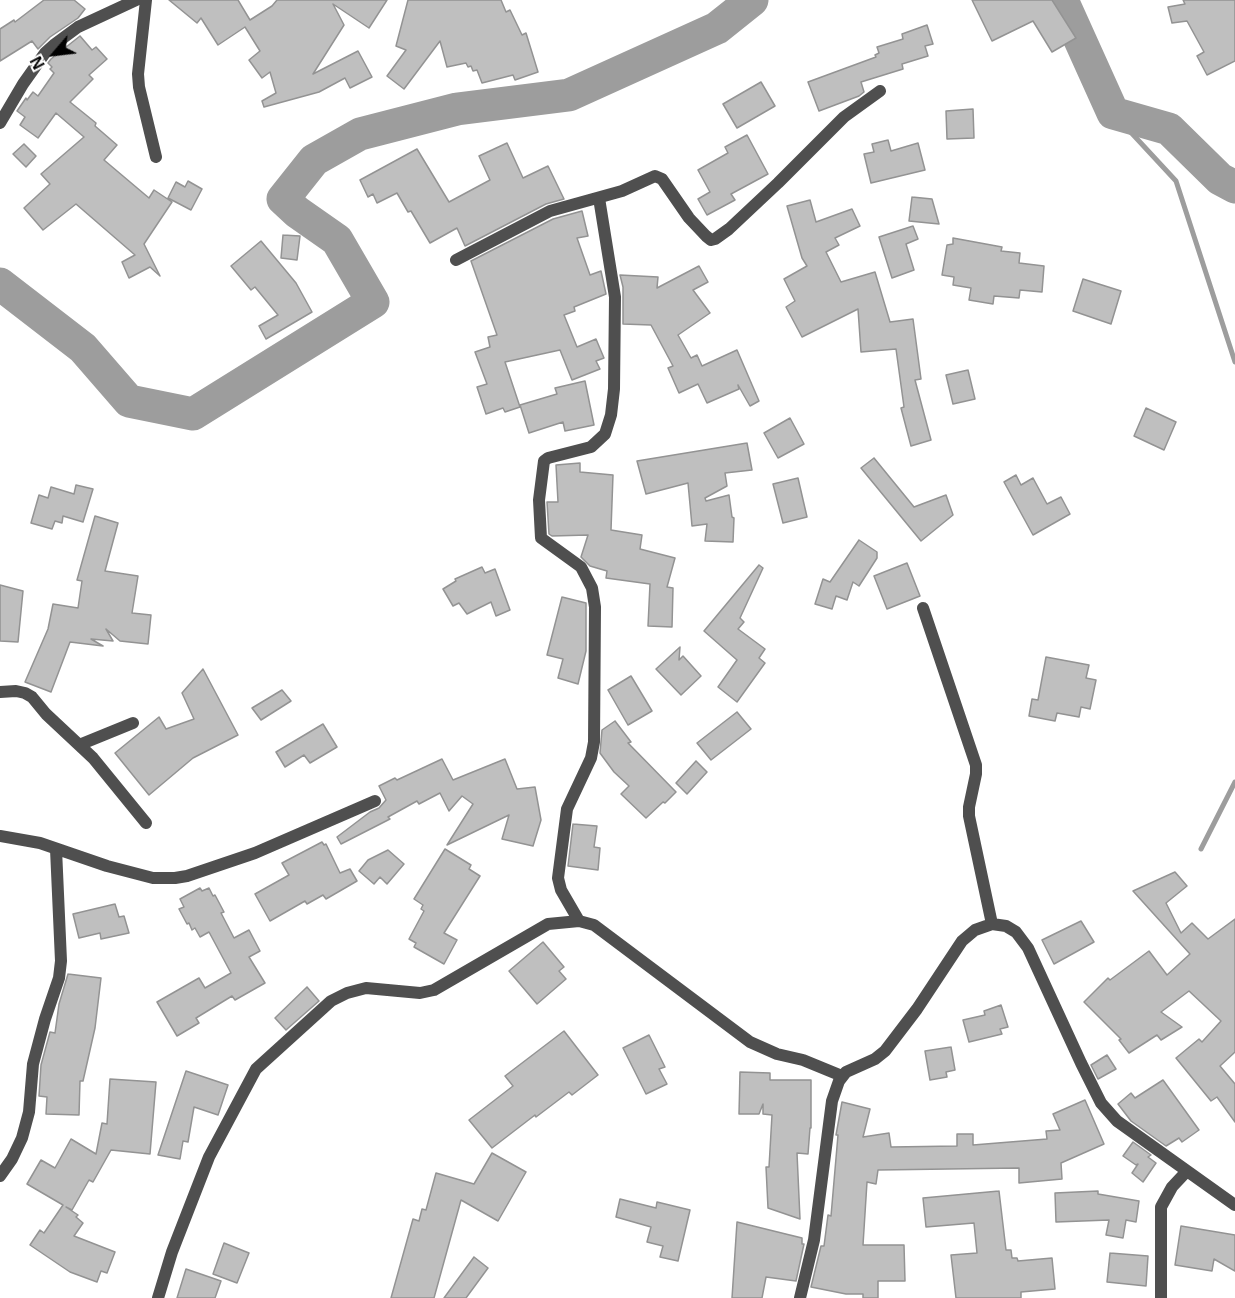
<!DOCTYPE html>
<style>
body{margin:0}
#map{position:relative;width:1235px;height:1298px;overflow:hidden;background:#fff;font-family:Helvetica,sans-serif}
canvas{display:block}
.north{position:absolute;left:24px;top:24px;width:60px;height:60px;-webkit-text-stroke:4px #fff;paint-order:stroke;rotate:242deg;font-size:16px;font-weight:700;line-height:24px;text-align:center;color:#000}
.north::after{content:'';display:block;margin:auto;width:21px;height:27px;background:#000;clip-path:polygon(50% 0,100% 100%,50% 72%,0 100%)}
</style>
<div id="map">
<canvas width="1235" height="1298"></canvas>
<div class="north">N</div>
</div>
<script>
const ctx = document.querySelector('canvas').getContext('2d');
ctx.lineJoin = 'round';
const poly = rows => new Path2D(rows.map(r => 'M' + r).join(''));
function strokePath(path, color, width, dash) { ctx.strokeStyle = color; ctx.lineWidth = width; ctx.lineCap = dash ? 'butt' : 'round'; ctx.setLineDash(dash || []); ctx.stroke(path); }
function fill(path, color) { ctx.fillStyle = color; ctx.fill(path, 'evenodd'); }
const stream = poly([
 [1113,113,1176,181,1235,362],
 [1201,849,1235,782]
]);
const river = poly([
 [1062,0,1113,113,1169,129,1220,179,1235,187],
 [0,284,83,348,129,401,193,414,373,302,337,240,297,212,283,199,314,160,360,134,457,109,569,95,717,28,752,0]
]);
const building = poly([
 [44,0,74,0,85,9,78,18,50,37,38,49,32,41,0,61,0,29,14,20,15,22,44,0],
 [169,0,238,0,250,20,272,6,277,0,387,0,369,28,333,4,344,25,313,74,358,51,372,77,350,88,345,78,319,92,264,107,262,101,276,93,270,72,262,78,249,60,260,51,245,27,218,45,201,18,197,23,169,0],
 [408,0,501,0,506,12,510,10,522,35,526,33,538,72,515,80,513,75,482,83,477,70,473,71,471,66,468,67,466,63,447,67,440,41,404,89,387,76,406,50,396,46,408,0],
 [972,0,1052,0,1076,38,1052,52,1033,21,992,41,972,0],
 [1183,0,1235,0,1235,61,1207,75,1197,56,1204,52,1187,21,1172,23,1168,7,1185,4,1183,0],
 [927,25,933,44,925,46,928,56,902,64,903,69,861,82,864,92,859,96,819,111,808,82,876,57,875,55,879,53,877,47,903,39,902,34,927,25],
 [80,36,92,50,96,47,107,59,89,75,93,79,70,102,96,123,95,126,117,145,104,160,149,198,154,190,172,202,144,244,160,276,150,267,129,278,122,262,135,255,76,204,43,230,24,208,50,184,41,174,84,137,56,113,38,138,20,125,25,117,17,111,26,98,27,100,33,92,38,96,54,73,50,69,52,67,48,63,51,59,80,36],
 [761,82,775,106,737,128,723,104,761,82],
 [973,109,974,138,947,139,946,111,973,109],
 [747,135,768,174,731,194,735,200,707,215,698,199,710,192,698,170,728,153,725,147,747,135],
 [888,140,891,151,918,143,925,170,871,183,864,154,874,152,872,144,888,140],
 [507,143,523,178,548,166,564,199,546,204,465,246,457,228,430,243,411,211,408,212,397,193,377,203,373,194,368,197,360,180,417,149,449,202,490,180,479,156,507,143],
 [24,144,36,156,26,167,13,154,24,144],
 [188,181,202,189,191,210,168,198,176,182,185,187,188,181],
 [912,197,932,199,939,224,909,221,912,197],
 [810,200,816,222,852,209,860,226,835,238,839,245,826,252,841,282,875,272,890,322,913,319,921,379,915,380,931,440,911,446,901,408,904,407,896,349,861,352,858,309,802,337,786,307,795,301,784,279,807,266,802,258,787,206,810,200],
 [582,211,588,236,577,238,590,275,601,271,606,294,574,307,575,311,564,315,577,347,596,339,604,358,596,361,600,369,572,380,560,350,505,362,520,407,505,412,503,408,486,414,477,387,487,384,475,352,490,347,488,337,497,335,471,261,553,219,582,211],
 [913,226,918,239,906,244,914,270,892,278,879,237,913,226],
 [283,235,300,236,297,260,281,258,283,235],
 [953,238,1002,247,1001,251,1020,253,1019,263,1044,266,1042,292,1020,290,1019,298,994,296,993,304,969,300,971,288,953,285,954,277,942,275,947,245,953,244,953,238],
 [261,241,296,283,312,312,266,339,259,326,278,315,255,287,251,290,231,266,261,241],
 [699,266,708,282,693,290,710,313,678,335,691,358,697,355,702,366,737,350,759,401,750,406,738,385,739,389,707,403,698,384,679,393,668,368,673,366,651,325,623,324,623,287,620,275,658,277,657,288,699,266],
 [1083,279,1121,291,1111,324,1073,311,1083,279],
 [968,370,975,399,953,404,946,375,968,370],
 [585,381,594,425,565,431,563,422,529,433,520,405,557,394,555,388,585,381],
 [1146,408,1176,422,1164,450,1134,436,1146,408],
 [790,418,804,444,778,458,764,433,790,418],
 [747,443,752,470,725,473,727,486,705,498,706,501,729,495,732,517,734,518,733,542,705,541,707,524,692,526,688,483,646,494,637,461,747,443],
 [874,458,914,507,946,495,953,515,921,541,861,468,874,458],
 [580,463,580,472,613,475,611,530,642,535,640,549,675,558,667,587,673,588,672,627,648,626,650,584,606,578,607,571,590,566,581,557,588,535,552,536,549,534,547,502,558,502,556,465,580,463],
 [1016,475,1021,485,1033,478,1047,504,1061,497,1070,514,1033,535,1004,482,1016,475],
 [798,478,807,517,783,523,773,484,798,478],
 [76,485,93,489,83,522,63,516,62,523,55,521,52,529,31,523,39,495,48,498,51,487,74,494,76,485],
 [95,516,118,523,105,571,138,576,132,613,151,615,148,644,120,641,106,629,113,641,91,639,103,646,70,642,51,692,25,682,48,629,53,604,78,608,82,581,77,580,95,516],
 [859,540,877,552,877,558,859,586,853,582,847,600,836,596,832,609,815,604,823,579,830,582,859,540],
 [907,563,920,596,887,609,874,576,907,563],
 [759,565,763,568,740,618,744,622,738,629,765,649,759,658,765,663,737,702,718,687,737,660,704,631,759,565],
 [482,567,485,573,495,569,510,610,496,616,491,602,467,614,459,603,453,606,443,589,456,581,455,579,482,567],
 [0,585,23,591,18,642,0,641,0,585],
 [562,597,586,603,586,651,578,684,558,678,563,659,547,655,562,597],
 [680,647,679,660,683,656,701,676,681,695,656,669,680,647],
 [1046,657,1089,665,1086,678,1096,680,1090,709,1081,707,1079,717,1057,713,1055,721,1029,716,1032,699,1038,700,1046,657],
 [203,669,238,735,193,758,149,795,115,753,159,717,166,729,194,719,182,693,203,669],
 [631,676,652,711,628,725,608,690,631,676],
 [282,690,291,701,261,720,252,708,282,690],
 [737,712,751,729,711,760,697,743,737,712],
 [615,721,631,742,628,743,676,792,665,803,663,802,646,818,621,794,629,786,614,772,600,753,602,730,615,721],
 [323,724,337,747,310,763,304,755,285,767,276,752,323,724],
 [442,759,453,780,505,759,517,789,535,787,541,820,533,846,502,839,509,815,447,845,473,804,462,796,449,811,440,793,419,804,417,801,388,817,390,819,341,844,337,837,370,812,379,808,386,800,379,786,395,778,397,780,442,759],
 [696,761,707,772,687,794,676,783,696,761],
 [573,824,597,826,594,847,600,848,598,870,568,866,573,824],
 [322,842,324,845,326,844,340,873,350,869,357,881,326,899,323,895,307,904,305,901,270,921,255,894,289,875,282,863,322,842],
 [445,849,471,865,469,869,480,876,444,933,457,940,444,964,414,947,416,943,409,939,424,911,421,909,423,905,414,899,445,849],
 [388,850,404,864,387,884,380,877,374,884,359,871,368,860,388,850],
 [1175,872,1187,886,1166,903,1181,933,1192,923,1208,939,1235,919,1235,1052,1220,1066,1235,1084,1235,1122,1217,1097,1211,1101,1176,1058,1199,1039,1202,1042,1221,1021,1189,991,1161,1012,1182,1027,1161,1040,1157,1035,1129,1053,1119,1040,1121,1039,1084,1002,1108,978,1110,980,1149,951,1167,975,1190,954,1133,891,1175,872],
 [200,888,202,891,209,888,213,896,215,895,224,912,221,913,234,938,249,930,260,951,249,957,265,983,235,1000,232,996,196,1018,199,1023,177,1036,157,1002,199,978,205,988,231,973,209,932,200,937,195,928,192,930,189,923,187,924,179,909,184,907,180,899,200,888],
 [115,904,119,917,124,916,129,933,101,939,100,933,79,938,73,914,115,904],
 [1081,921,1094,942,1054,964,1042,940,1081,921],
 [543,942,564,967,559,971,566,979,537,1004,509,971,543,942],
 [68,974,101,978,95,1028,83,1081,80,1081,79,1115,46,1114,47,1097,39,1096,41,1065,50,1032,55,1033,59,1004,68,974],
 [307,987,319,1001,286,1030,275,1018,307,987],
 [1001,1005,1008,1027,1000,1029,1002,1034,969,1042,963,1020,985,1015,984,1011,1001,1005],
 [564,1031,598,1075,572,1095,569,1092,536,1117,535,1115,492,1148,469,1120,513,1086,505,1076,564,1031],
 [649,1035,665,1067,659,1069,667,1084,646,1094,623,1048,649,1035],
 [951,1047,955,1070,946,1072,947,1077,930,1080,925,1051,951,1047],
 [1107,1055,1116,1069,1098,1079,1091,1065,1107,1055],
 [186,1071,228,1085,218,1115,194,1107,188,1142,183,1141,180,1159,158,1155,186,1071],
 [740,1072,770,1073,770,1080,811,1080,811,1128,810,1128,808,1154,797,1153,800,1219,768,1208,766,1167,769,1167,772,1115,763,1114,763,1104,759,1114,739,1114,740,1072],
 [110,1079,156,1082,150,1154,111,1150,93,1182,89,1180,72,1210,66,1207,78,1215,76,1217,83,1223,74,1236,115,1252,107,1273,101,1271,97,1282,70,1272,30,1245,40,1230,44,1233,63,1205,27,1184,41,1160,55,1168,71,1139,96,1154,102,1123,107,1124,110,1079],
 [1163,1080,1199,1130,1182,1142,1179,1138,1166,1146,1131,1121,1118,1104,1131,1093,1135,1098,1163,1080],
 [1085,1100,1104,1144,1061,1163,1062,1179,1019,1183,1019,1168,878,1170,876,1184,867,1182,863,1245,904,1245,905,1281,878,1281,878,1298,863,1298,863,1294,846,1294,811,1287,821,1246,824,1246,828,1215,831,1216,838,1135,836,1135,842,1102,870,1109,863,1137,889,1133,891,1147,957,1146,957,1134,973,1134,973,1145,1047,1139,1046,1131,1060,1130,1053,1114,1085,1100],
 [1133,1142,1151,1155,1148,1157,1156,1163,1143,1182,1132,1173,1138,1164,1136,1165,1123,1156,1133,1142],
 [492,1153,526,1172,498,1221,461,1200,434,1298,391,1298,413,1219,419,1221,422,1209,426,1210,436,1173,474,1184,492,1153],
 [999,1191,1006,1250,1011,1250,1012,1258,1017,1258,1018,1261,1052,1258,1055,1289,1021,1292,1021,1298,956,1298,951,1255,977,1253,974,1223,926,1227,923,1198,999,1191],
 [1098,1191,1098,1194,1139,1201,1136,1222,1126,1220,1123,1238,1106,1235,1109,1220,1056,1222,1055,1193,1098,1191],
 [620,1199,656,1208,657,1202,690,1210,678,1261,660,1257,663,1246,647,1242,651,1227,616,1217,620,1199],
 [737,1222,802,1238,802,1244,804,1244,796,1281,766,1277,762,1298,732,1298,737,1222],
 [1181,1226,1235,1235,1235,1271,1214,1259,1212,1271,1175,1265,1181,1226],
 [224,1243,249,1253,237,1283,213,1274,224,1243],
 [1110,1253,1148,1256,1146,1286,1107,1282,1110,1253],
 [474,1257,488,1268,466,1298,444,1298,474,1257],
 [186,1269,221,1281,215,1298,177,1298,186,1269]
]);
const street = poly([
 [146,0,138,74,139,87,156,157],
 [0,123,23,84,45,53,55,44,78,27,136,0],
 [456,260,550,211,622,191,655,176,662,179,689,218,706,236,711,240,715,239,729,229,778,183,844,117,880,91],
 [923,608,976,765,976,774,969,807,969,816,992,924],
 [0,692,16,691,25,693,32,697,46,714,93,758,146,823],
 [79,745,133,723],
 [0,836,40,843,107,866,153,878,175,878,187,876,255,853,375,801],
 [579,921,561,890,558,878,567,809,591,758,594,742,595,607,592,588,581,567,541,538,539,500,544,461,548,458,591,447,605,434,611,415,614,389,615,297,599,198],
 [0,1176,12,1159,22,1138,29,1112,33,1064,45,1019,59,978,61,961,56,849],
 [158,1298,172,1252,209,1157,256,1069,331,1001,347,993,366,988,420,993,434,990,548,924,579,921,594,925,750,1042,777,1054,803,1060,842,1076],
 [800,1298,814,1240,832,1101,839,1081,846,1072,875,1059,885,1051,917,1009,962,941,975,930,992,924,1006,926,1016,932,1028,948,1081,1063,1101,1103,1117,1121,1235,1205],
 [1161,1298,1161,1207,1172,1187,1187,1171]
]);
strokePath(stream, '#9d9d9d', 5);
strokePath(river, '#9d9d9d', 33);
fill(building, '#bfbfbf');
strokePath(building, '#939393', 1.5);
strokePath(street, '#4f4f4f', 12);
</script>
